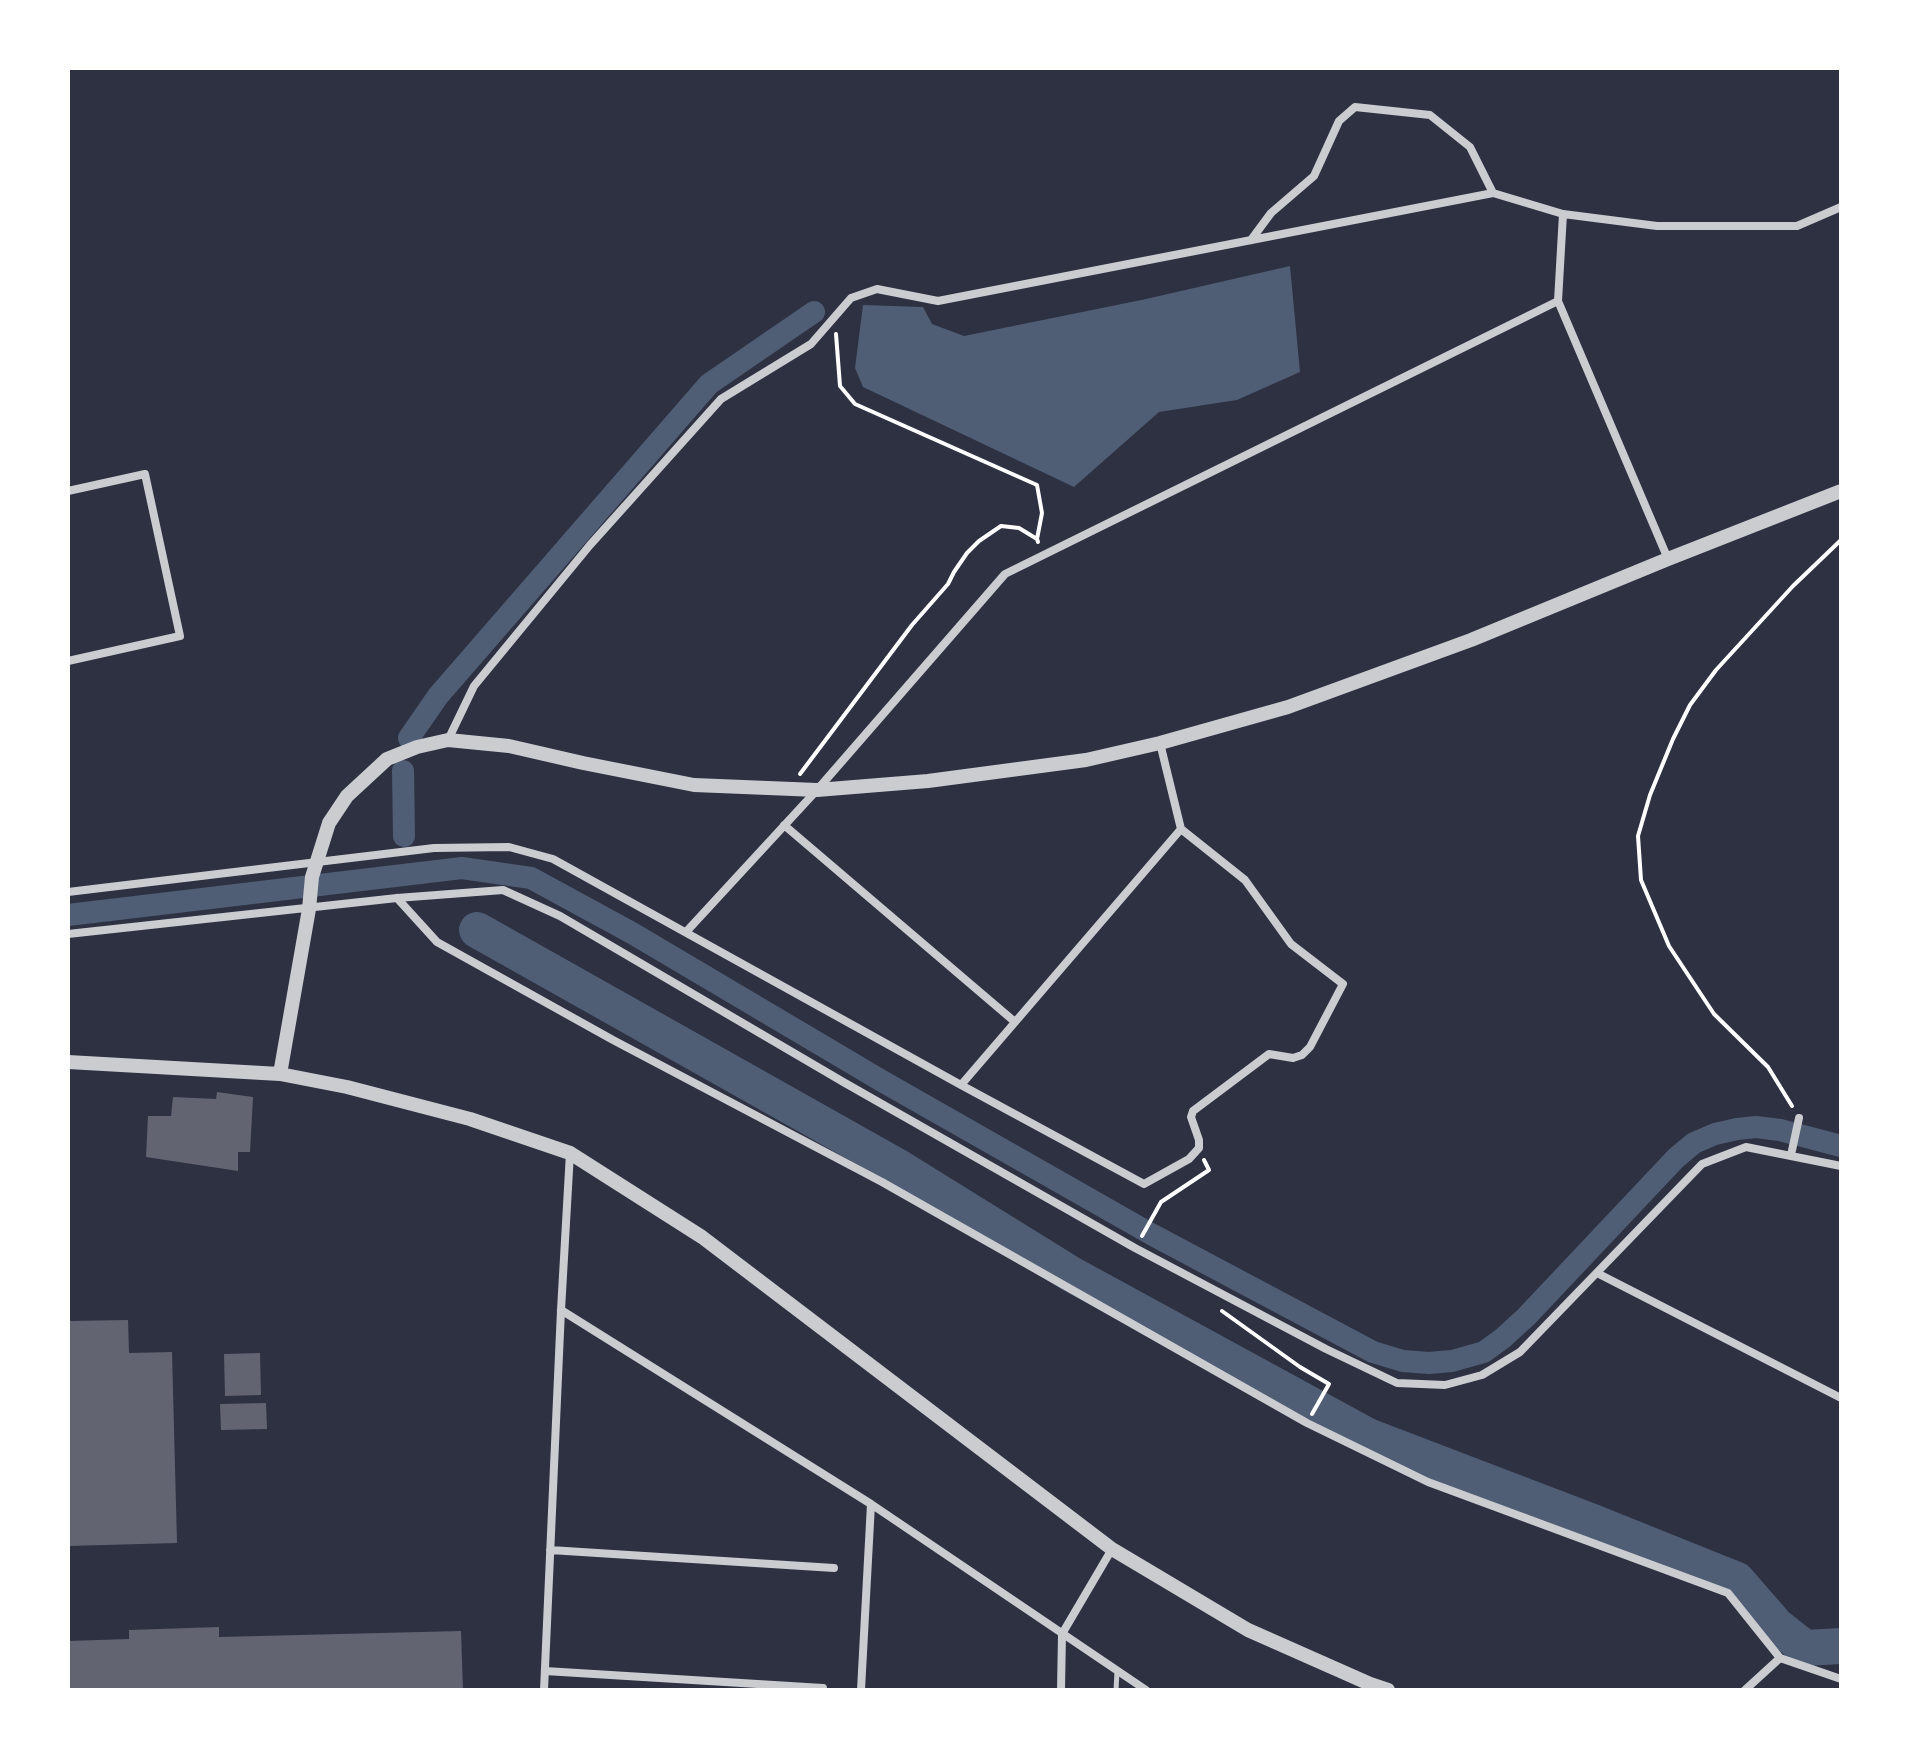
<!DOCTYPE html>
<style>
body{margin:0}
#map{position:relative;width:1909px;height:1758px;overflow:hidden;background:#2d3142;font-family:Raleway,sans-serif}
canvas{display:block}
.frame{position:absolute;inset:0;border:70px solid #fff;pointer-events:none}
</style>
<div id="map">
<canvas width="1909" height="1758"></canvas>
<div class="frame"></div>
</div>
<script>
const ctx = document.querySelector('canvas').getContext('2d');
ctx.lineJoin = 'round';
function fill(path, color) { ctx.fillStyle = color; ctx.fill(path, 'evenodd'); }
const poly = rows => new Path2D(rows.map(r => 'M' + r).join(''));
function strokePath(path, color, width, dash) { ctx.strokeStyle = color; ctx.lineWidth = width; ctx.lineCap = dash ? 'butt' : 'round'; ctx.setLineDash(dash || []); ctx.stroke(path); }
const water = poly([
 [1290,266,1300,372,1237,400,1159,412,1074,487,863,387,855,368,863,305,923,307,932,324,964,336,1146,299]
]);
const canal = poly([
 [409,738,438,696,709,384,814,312],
 [403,771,404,836],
 [68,915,462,868,531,878,632,933,882,1081,1151,1234,1373,1352,1403,1361,1429,1363,1452,1361,1484,1352,1503,1338,1526,1317,1676,1158,1694,1143,1715,1134,1737,1129,1756,1127,1780,1130,1841,1146]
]);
const river = poly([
 [477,930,900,1168,1071,1274,1368,1436,1593,1522,1737,1580,1777,1626,1805,1648,1841,1646]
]);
const building = poly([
 [217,1092,253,1097,250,1152,238,1152,238,1171,146,1157,148,1116,171,1116,173,1097,216,1099],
 [128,1320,129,1353,172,1352,177,1543,68,1546,68,1321],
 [260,1353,261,1395,225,1396,224,1354],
 [266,1403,267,1429,221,1430,220,1404],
 [219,1627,219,1637,461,1631,463,1690,68,1690,68,1641,129,1639,129,1630]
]);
const path = poly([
 [836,334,840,386,855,404,1037,485,1042,513,1037,539],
 [800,774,912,625,948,584,954,572,967,553,979,541,1001,526,1019,528,1037,539,1038,542],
 [1792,1106,1768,1067,1714,1014,1669,946,1641,880,1638,836,1650,795,1673,739,1690,705,1716,670,1793,586,1841,540],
 [1142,1236,1161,1202,1209,1170,1204,1160],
 [1222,1311,1300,1367,1329,1384,1312,1414]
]);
const service = poly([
 [1116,1690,1117,1672]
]);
const minor = poly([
 [1563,214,1558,301,1668,559],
 [1251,240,1271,213,1314,176,1339,121,1355,107,1430,115,1470,147,1493,193],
 [68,491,145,474,180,636,68,661],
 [448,740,474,686,590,545,721,399,811,344,851,298,877,289,938,301,1493,193,1563,214,1657,226,1797,226,1841,207],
 [784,825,1015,1022],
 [68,892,434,848,509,847,553,859,961,1085,1144,1184,1189,1159,1199,1148,1199,1140,1191,1117,1193,1111,1269,1054,1293,1058,1302,1055,1310,1047,1343,984,1291,944,1245,880,1181,829,1160,743],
 [397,898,437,942,613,1040,882,1182,1307,1423,1428,1482,1728,1593,1780,1658,1841,1679],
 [686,932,817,790,1005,574,1558,301],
 [68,934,397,898,503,890,560,916,845,1083,1135,1248,1326,1349,1397,1383,1445,1385,1482,1375,1520,1352,1702,1164,1746,1147,1841,1166],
 [961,1085,1181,829],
 [1791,1155,1799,1118],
 [1597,1273,1841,1398],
 [561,1310,871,1504,861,1690],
 [871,1504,1146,1690],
 [550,1550,834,1568],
 [545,1671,823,1688],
 [544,1690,561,1310,570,1153],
 [1061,1690,1062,1634,1112,1549],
 [1745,1690,1780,1658]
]);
const tertiary = poly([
 [68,1062,280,1074,347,1087,470,1119,570,1153,702,1237,1112,1549,1248,1630,1370,1684,1388,1690],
 [280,1074,309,909,312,877,329,823,347,796,387,759,417,747,448,740,509,746,583,763,694,785,817,790,928,781,1086,760,1160,743,1288,707,1471,640,1668,559,1841,491]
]);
fill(water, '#4f5d75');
strokePath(canal, '#4f5d75', 22);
strokePath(river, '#4f5d75', 36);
fill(building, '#626471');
strokePath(path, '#fff', 4);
strokePath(service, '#caccd0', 5);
strokePath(minor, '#caccd0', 8);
strokePath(tertiary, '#caccd0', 14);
</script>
